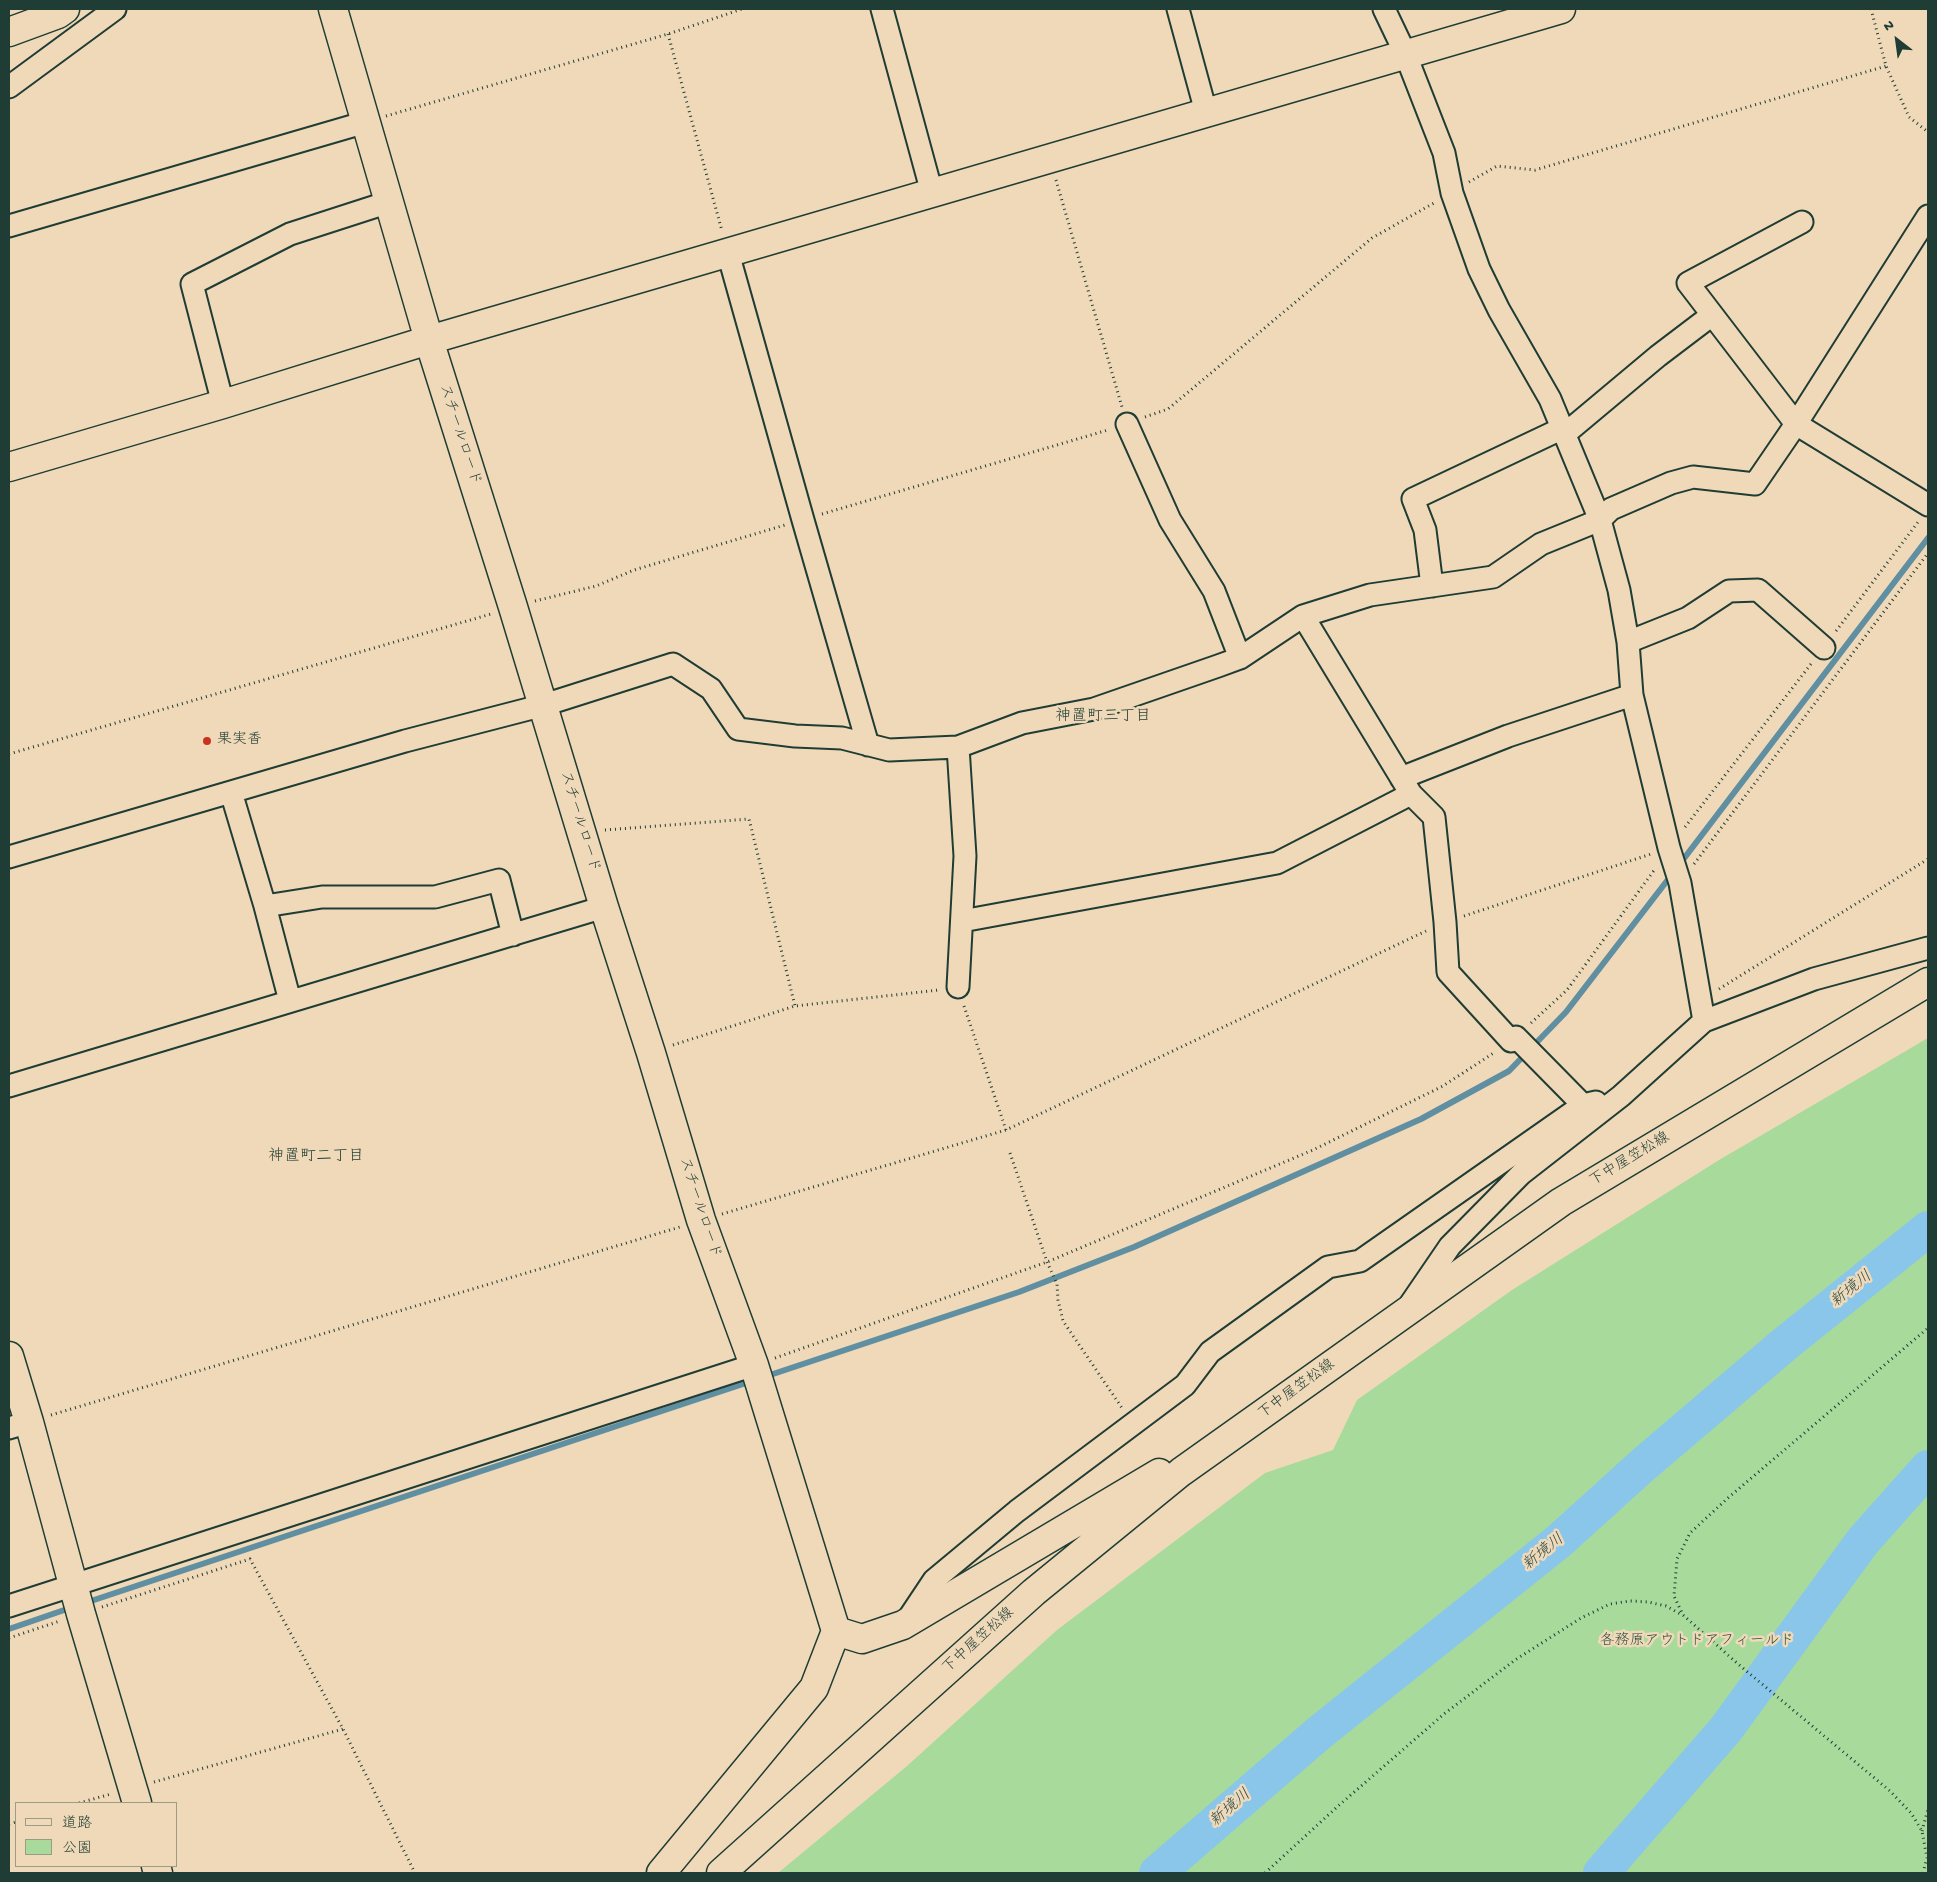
<!DOCTYPE html>
<meta charset="utf-8">
<style>
body{margin:0}
#map{position:relative;width:1937px;height:1882px;overflow:hidden;background:#f0d9b9;font-family:"Gochi Hand","Klee One",sans-serif}
canvas{display:block}
.frame{position:absolute;inset:0;border:10px solid #1f3d34;pointer-events:none}
.legend{position:absolute;left:15px;top:1802px;width:162px;height:65px;box-sizing:border-box;background:#f0d9b9;border:1px solid #9c9b84;margin:0;padding:6px 9px;list-style:none;font-size:15px;color:#1f3d34}
.legend li{display:flex;align-items:center;gap:10px;height:25px}
.legend b{width:25px;border:1px solid #9c9b84}
.north{position:absolute;left:1872px;top:15px;width:50px;height:50px;-webkit-text-stroke:4px #f0d9b9;paint-order:stroke;rotate:330deg;font-size:14px;font-weight:700;line-height:20px;text-align:center;color:#1f3d34}
.north::after{content:'';display:block;margin:auto;width:18px;height:22px;background:#1f3d34;clip-path:polygon(50% 0,100% 100%,50% 72%,0 100%)}
</style>
<div id="map">
<canvas width="1937" height="1882"></canvas>
<div class="frame"></div>
<ul class="legend">
<li><b style="height:6px;background:#f0d9b9"></b>道路</li>
<li><b style="height:14px;background:#a8da9b"></b>公園</li>
</ul>
<div class="north">N</div>
</div>
<script>
const ctx = document.querySelector('canvas').getContext('2d');
ctx.lineJoin = 'round';
function fill(path, color) { ctx.fillStyle = color; ctx.fill(path, 'evenodd'); }
const poly = rows => new Path2D(rows.map(r => 'M' + r).join(''));
function strokePath(path, color, width, dash) { ctx.strokeStyle = color; ctx.lineWidth = width; ctx.lineCap = dash ? 'butt' : 'round'; ctx.setLineDash(dash || []); ctx.stroke(path); }
function write(font, color, halo, rows, align = 'center') {
  ctx.font = font + ' "Gochi Hand","Klee One",sans-serif'; ctx.lineWidth = 5; ctx.setLineDash([]); ctx.textBaseline = 'middle'; ctx.strokeStyle = halo; ctx.fillStyle = color; for (const [text, x, y, turn = 0] of rows) {
    ctx.save(); ctx.translate(x, y); ctx.rotate((+turn || 0) * Math.PI / 180); ctx.textAlign = isNaN(turn) ? turn : align; if (halo) ctx.strokeText(text, 0, 0); ctx.fillText(text, 0, 0); ctx.restore();
  }
}
const green = poly([
 [1928,1038,1928,1873,778,1873,907,1766,1057,1630,1265,1473,1333,1450,1357,1400,1512,1290,1719,1160]
]);
const stream = poly([
 [1679,865,1928,538],
 [764,1377,1019,1292,1134,1247,1421,1119,1509,1071,1566,1012,1673,873],
 [85,1603,752,1381],
 [9,1629,73,1607]
]);
const river = poly([
 [1157,1873,1319,1733,1559,1541,1644,1464,1786,1343,1928,1229],
 [1601,1873,1726,1729,1863,1541,1928,1468]
]);
const path = poly([
 [1871,9,1886,66,1909,117,1928,132],
 [668,34,722,231],
 [386,116,668,34,742,9],
 [1056,180,1122,407],
 [1469,182,1497,166,1535,170,1886,66],
 [1145,417,1168,409,1372,238,1434,203],
 [822,514,1108,430],
 [535,601,596,586,634,570,785,525],
 [1836,631,1918,522],
 [9,754,491,614],
 [1685,827,1811,664],
 [605,830,749,819,795,1006],
 [1694,864,1928,553],
 [1464,916,1651,854],
 [1719,989,1928,859],
 [964,1006,1006,1130],
 [1531,1023,1567,990,1655,869],
 [673,1045,795,1006,939,990],
 [1010,1153,1047,1262,1057,1284,1058,1300,1063,1321,1122,1408],
 [722,1214,1006,1130,1426,931],
 [775,1358,1047,1262,1313,1150,1443,1086,1495,1052],
 [51,1415,680,1227],
 [102,1607,250,1559,343,1729,415,1873],
 [9,1638,60,1621],
 [154,1782,343,1729],
 [79,1803,111,1794],
 [9,1824,16,1822],
 [1922,1831,1928,1809],
 [1265,1873,1337,1807,1444,1714,1515,1660,1581,1618,1610,1604,1630,1601,1648,1602,1666,1606,1682,1615],
 [1923,1873,1927,1858,1922,1831,1911,1813,1890,1791,1738,1664,1683,1615,1674,1596,1677,1559,1690,1533,1729,1497,1928,1328]
]);
const street = poly([
 [882,9,932,193],
 [1178,9,1206,112],
 [1384,9,1405,53,1444,153,1452,193,1479,269,1499,310,1550,399,1600,520,1619,590,1628,642,1632,695,1669,848,1680,883,1704,1021],
 [9,87,115,9],
 [1802,222,1688,283,1796,424,1928,505],
 [9,226,366,122],
 [728,253,803,520,868,745],
 [223,404,192,284,290,234,389,202],
 [1127,424,1170,520,1214,591,1240,658],
 [1566,433,1658,356,1712,315],
 [1432,586,1425,530,1413,499,1563,428],
 [1628,642,1688,618,1729,591,1758,590,1824,648],
 [958,747,965,856,958,987],
 [1401,778,1508,736,1632,695],
 [231,792,265,906,290,1001],
 [1411,794,1434,817,1445,922,1448,972,1511,1041],
 [9,857,405,741,544,705,673,664,711,689,738,729,795,736,842,738,889,750,958,747,1022,723,1094,709,1218,666,1240,658,1303,616,1370,595,1493,577,1541,544,1600,520,1611,509,1671,483,1693,477,1755,484,1796,424,1928,216],
 [265,906,322,897,435,897,499,880,513,935],
 [962,921,1277,863,1411,794,1303,616],
 [1516,1037,1583,1105,1596,1102],
 [9,1086,604,907],
 [1411,1303,1450,1246,1521,1174,1621,1096,1704,1021,1814,979,1928,948],
 [9,1428,29,1422],
 [9,1606,754,1365],
 [906,1622,934,1580,1017,1511,1185,1385,1210,1352,1328,1267,1360,1261,1583,1105]
]);
const secondary = poly([
 [333,9,429,340,513,607,604,907,651,1053,701,1220,754,1365,836,1631],
 [9,32,58,14,65,9],
 [9,467,223,404,429,340,1561,9],
 [9,1356,29,1422,81,1614,137,1803],
 [836,1631,862,1639,903,1625,1159,1473],
 [156,1866,158,1873],
 [661,1873,814,1688,836,1631],
 [721,1873,1034,1592,1181,1472,1561,1202,1928,982]
]);
const markers = [
 [207,741,5,"#c8321e"]
];
const streetNames = [
 ["スチールロード",459,435,72],
 ["スチールロード",579,822,73],
 ["下中屋笠松線",1630,1160,-31],
 ["スチールロード",699,1208,72],
 ["下中屋笠松線",1297,1390,-36],
 ["下中屋笠松線",979,1641,-42]
];
const poiNames = [
 ["果実香",217,741]
];
const parkNames = [
 ["各務原アウトドアフィールド",1697,1642]
];
const neighbourhoodNames = [
 ["神置町三丁目",1103,718],
 ["神置町二丁目",316,1158]
];
const waterNames = [
 ["新境川",1852,1290,-39],
 ["新境川",1544,1553,-39],
 ["新境川",1231,1809,-41]
];
fill(green, '#a8da9b');
strokePath(stream, '#5f8fa1', 6);
strokePath(river, '#8ac6ea', 36);
strokePath(street, '#1f3d34', 25);
strokePath(secondary, '#1f3d34', 31);
strokePath(path, '#1f3d34', 3, [1, 4]);
strokePath(street, '#f0d9b9', 21);
strokePath(secondary, '#f0d9b9', 28);
for (const [x, y, r, color] of markers) { const dot = new Path2D(); dot.arc(x, y, r, 0, 2 * Math.PI); ctx.fillStyle = color; ctx.fill(dot); strokePath(dot, '#f0d9b9', 2); }
write('15px', '#1f3d34', '#f0d9b9', streetNames);
write('15px', '#1f3d34', '#f0d9b9', poiNames, 'left');
write('15px', '#2d4d3e', '#f0d9b9', parkNames);
write('16px', '#1f3d34', '#f0d9b9', neighbourhoodNames);
write('italic 16px', '#2a4b46', '#f0d9b9', waterNames);
</script>
